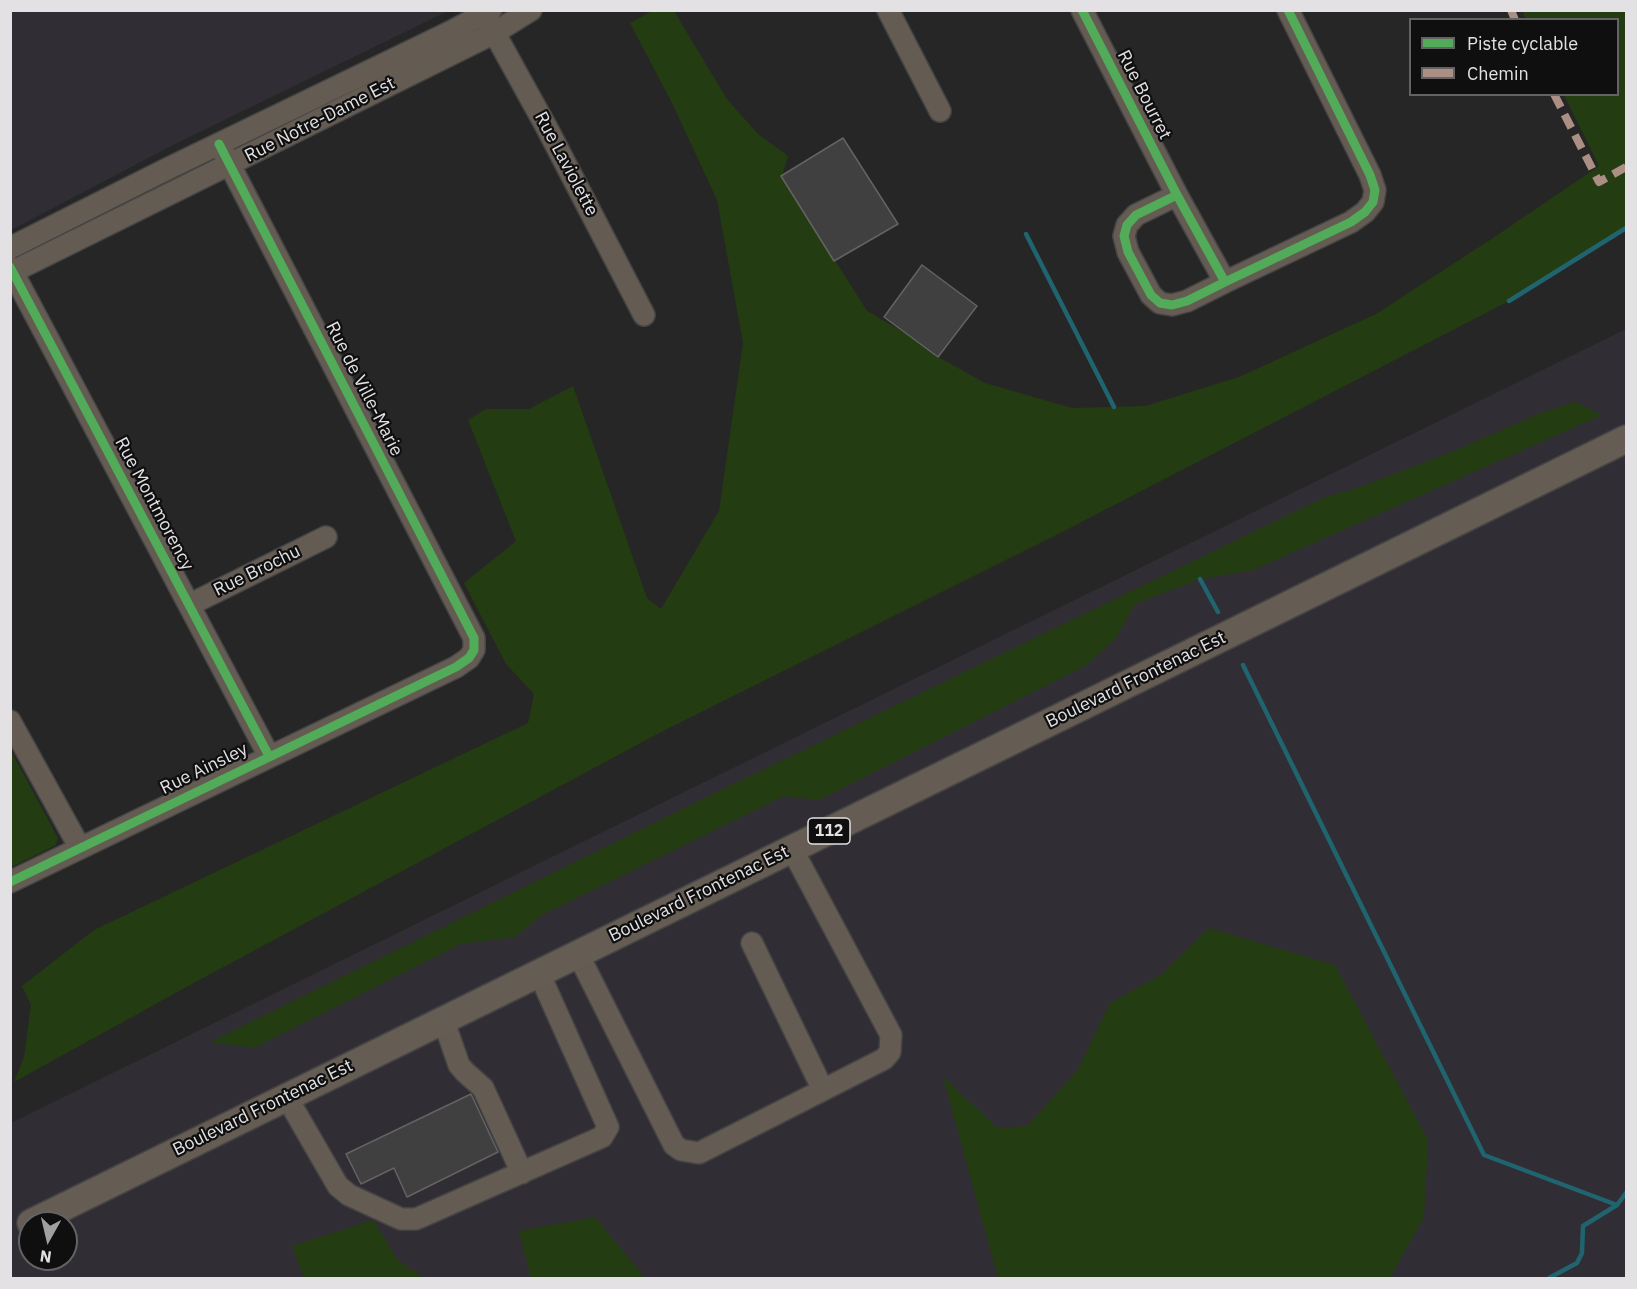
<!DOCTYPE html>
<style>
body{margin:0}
#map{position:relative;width:1637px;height:1289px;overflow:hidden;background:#272627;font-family:"IBM Plex Sans",sans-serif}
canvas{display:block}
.frame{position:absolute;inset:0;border:12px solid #e3e1e3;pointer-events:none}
.legend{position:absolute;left:1409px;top:18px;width:210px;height:78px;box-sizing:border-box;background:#0f0f10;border:2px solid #646364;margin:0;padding:8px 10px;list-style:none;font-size:18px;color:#e3e1e3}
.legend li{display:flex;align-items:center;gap:12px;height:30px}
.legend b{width:30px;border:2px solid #646364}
.north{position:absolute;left:18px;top:1211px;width:60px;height:60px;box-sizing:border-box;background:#0f0f10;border:2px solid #646364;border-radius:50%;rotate:188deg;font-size:16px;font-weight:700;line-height:24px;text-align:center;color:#e3e1e3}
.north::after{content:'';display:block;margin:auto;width:21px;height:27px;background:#a1a0a1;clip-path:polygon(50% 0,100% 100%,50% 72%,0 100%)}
</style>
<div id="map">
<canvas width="1637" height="1289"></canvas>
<div class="frame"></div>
<ul class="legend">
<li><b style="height:8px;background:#51ab58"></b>Piste cyclable</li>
<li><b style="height:8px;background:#ac8f84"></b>Chemin</li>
</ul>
<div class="north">N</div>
</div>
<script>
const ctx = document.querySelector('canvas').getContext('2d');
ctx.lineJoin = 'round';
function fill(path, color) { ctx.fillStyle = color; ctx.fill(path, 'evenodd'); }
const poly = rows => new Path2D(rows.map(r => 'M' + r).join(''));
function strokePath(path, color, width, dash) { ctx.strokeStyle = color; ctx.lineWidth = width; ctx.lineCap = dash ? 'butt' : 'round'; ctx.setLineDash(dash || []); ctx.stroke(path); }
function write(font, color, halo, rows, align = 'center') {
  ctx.font = font + ' "IBM Plex Sans",sans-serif'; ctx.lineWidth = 4.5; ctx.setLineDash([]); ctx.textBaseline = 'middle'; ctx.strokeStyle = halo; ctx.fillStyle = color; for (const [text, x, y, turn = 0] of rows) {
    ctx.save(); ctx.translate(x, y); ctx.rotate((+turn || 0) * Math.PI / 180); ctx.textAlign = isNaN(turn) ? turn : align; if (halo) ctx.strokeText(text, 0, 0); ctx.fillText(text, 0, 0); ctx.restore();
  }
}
const built = poly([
 [11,10,448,10,448,11,175,144,11,230],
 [1626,329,1626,1278,11,1278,11,1123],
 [30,1223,66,1223,66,1259,30,1259]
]);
const green = poly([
 [652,11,674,11,727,99,758,134,788,156,782,176,867,311,905,333,938,357,985,383,1072,408,1145,406,1239,377,1376,314,1493,238,1599,166,1564,95,1618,94,1618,20,1526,19,1522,11,1626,11,1626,228,1509,301,1062,532,661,732,190,985,14,1082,24,1057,31,1005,22,986,94,930,528,723,534,694,506,664,464,583,516,541,468,420,486,409,529,409,573,386,647,598,661,609,719,511,743,343,717,200,673,105,630,23],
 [1575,402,1602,415,1253,570,1200,579,1135,604,1117,637,1087,665,819,800,784,796,542,915,515,937,461,944,254,1048,210,1042,715,793,1323,498,1366,485,1456,450,1543,412],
 [10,749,58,838,56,845,11,867],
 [1209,928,1335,965,1428,1140,1424,1217,1390,1278,998,1278,943,1077,998,1128,1027,1126,1077,1071,1110,1003,1162,974],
 [595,1217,645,1278,531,1278,519,1231],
 [373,1220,398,1260,424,1278,304,1278,292,1246]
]);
const stream = poly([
 [1026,234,1114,407],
 [1509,301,1626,228],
 [1200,579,1218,612],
 [1243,665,1484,1155,1617,1205],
 [1549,1278,1577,1263,1582,1253,1583,1226,1617,1205,1626,1193]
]);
const building = poly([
 [843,138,898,224,834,261,781,176,843,138],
 [922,265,977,306,938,357,884,317,922,265],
 [471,1094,498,1152,407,1197,394,1168,361,1184,346,1154,471,1094]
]);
const minor = poly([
 [888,10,940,111],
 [1082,10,1177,195,1225,282,1187,301,1172,305,1160,303,1151,295,1128,252,1124,236,1127,225,1136,215,1177,195],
 [489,23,548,130,644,315],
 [10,248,167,169,450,32,491,10],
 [10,267,269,756],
 [10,273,494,33,531,10],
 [1225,282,1351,222,1365,212,1373,202,1375,190,1370,175,1288,10],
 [189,605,326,537],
 [10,721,80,848],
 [10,882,456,667,469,658,474,650,474,638,219,144],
 [752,943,823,1090],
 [578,954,674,1145,681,1150,699,1153,884,1059,890,1052,891,1035,792,849],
 [443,1019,459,1065,465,1072,483,1088,522,1173],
 [286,1096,338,1186,349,1195,401,1219,416,1219,602,1137,608,1127,539,973]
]);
const major = poly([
 [31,1223,1626,439]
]);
const quiet = poly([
 [1511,10,1515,20],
 [1554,94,1599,182,1626,167]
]);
const cycleway = poly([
 [1082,10,1177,195,1225,282,1187,301,1172,305,1160,303,1151,295,1128,252,1124,236,1127,225,1136,215,1177,195],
 [10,267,269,756],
 [1225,282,1351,222,1365,212,1373,202,1375,190,1370,175,1288,10],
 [10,882,456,667,469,658,474,650,474,638,219,144]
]);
const shields = [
 [829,831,42]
];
const shieldNames = [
 ["112",829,831]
];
const streetNames = [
 ["Rue Bourret",1144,95,63],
 ["Rue Notre-Dame Est",320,120,-27],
 ["Rue Laviolette",566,164,62],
 ["Rue de Ville-Marie",364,389,63],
 ["Rue Montmorency",154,504,62],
 ["Rue Brochu",257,571,-26],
 ["Boulevard Frontenac Est",1136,680,-26],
 ["Rue Ainsley",204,769,-26],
 ["Boulevard Frontenac Est",699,894,-26],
 ["Boulevard Frontenac Est",263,1108,-26]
];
fill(built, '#312d34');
fill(green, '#243c11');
strokePath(stream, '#20646f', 4.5);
fill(building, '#414040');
strokePath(building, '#646262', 1.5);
strokePath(minor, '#454445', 24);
strokePath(major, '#454445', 30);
strokePath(minor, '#645c53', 21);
strokePath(major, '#655c53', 27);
strokePath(quiet, '#ac8f84', 8, [15, 8]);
strokePath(cycleway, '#51ab58', 9);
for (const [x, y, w] of shields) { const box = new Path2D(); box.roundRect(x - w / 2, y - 13, w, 26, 4.5); ctx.fillStyle = '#0f0f10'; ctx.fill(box); strokePath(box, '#e3e1e3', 1.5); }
write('bold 16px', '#e3e1e3', null, shieldNames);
write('18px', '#e3e1e3', '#0f0f10', streetNames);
</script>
